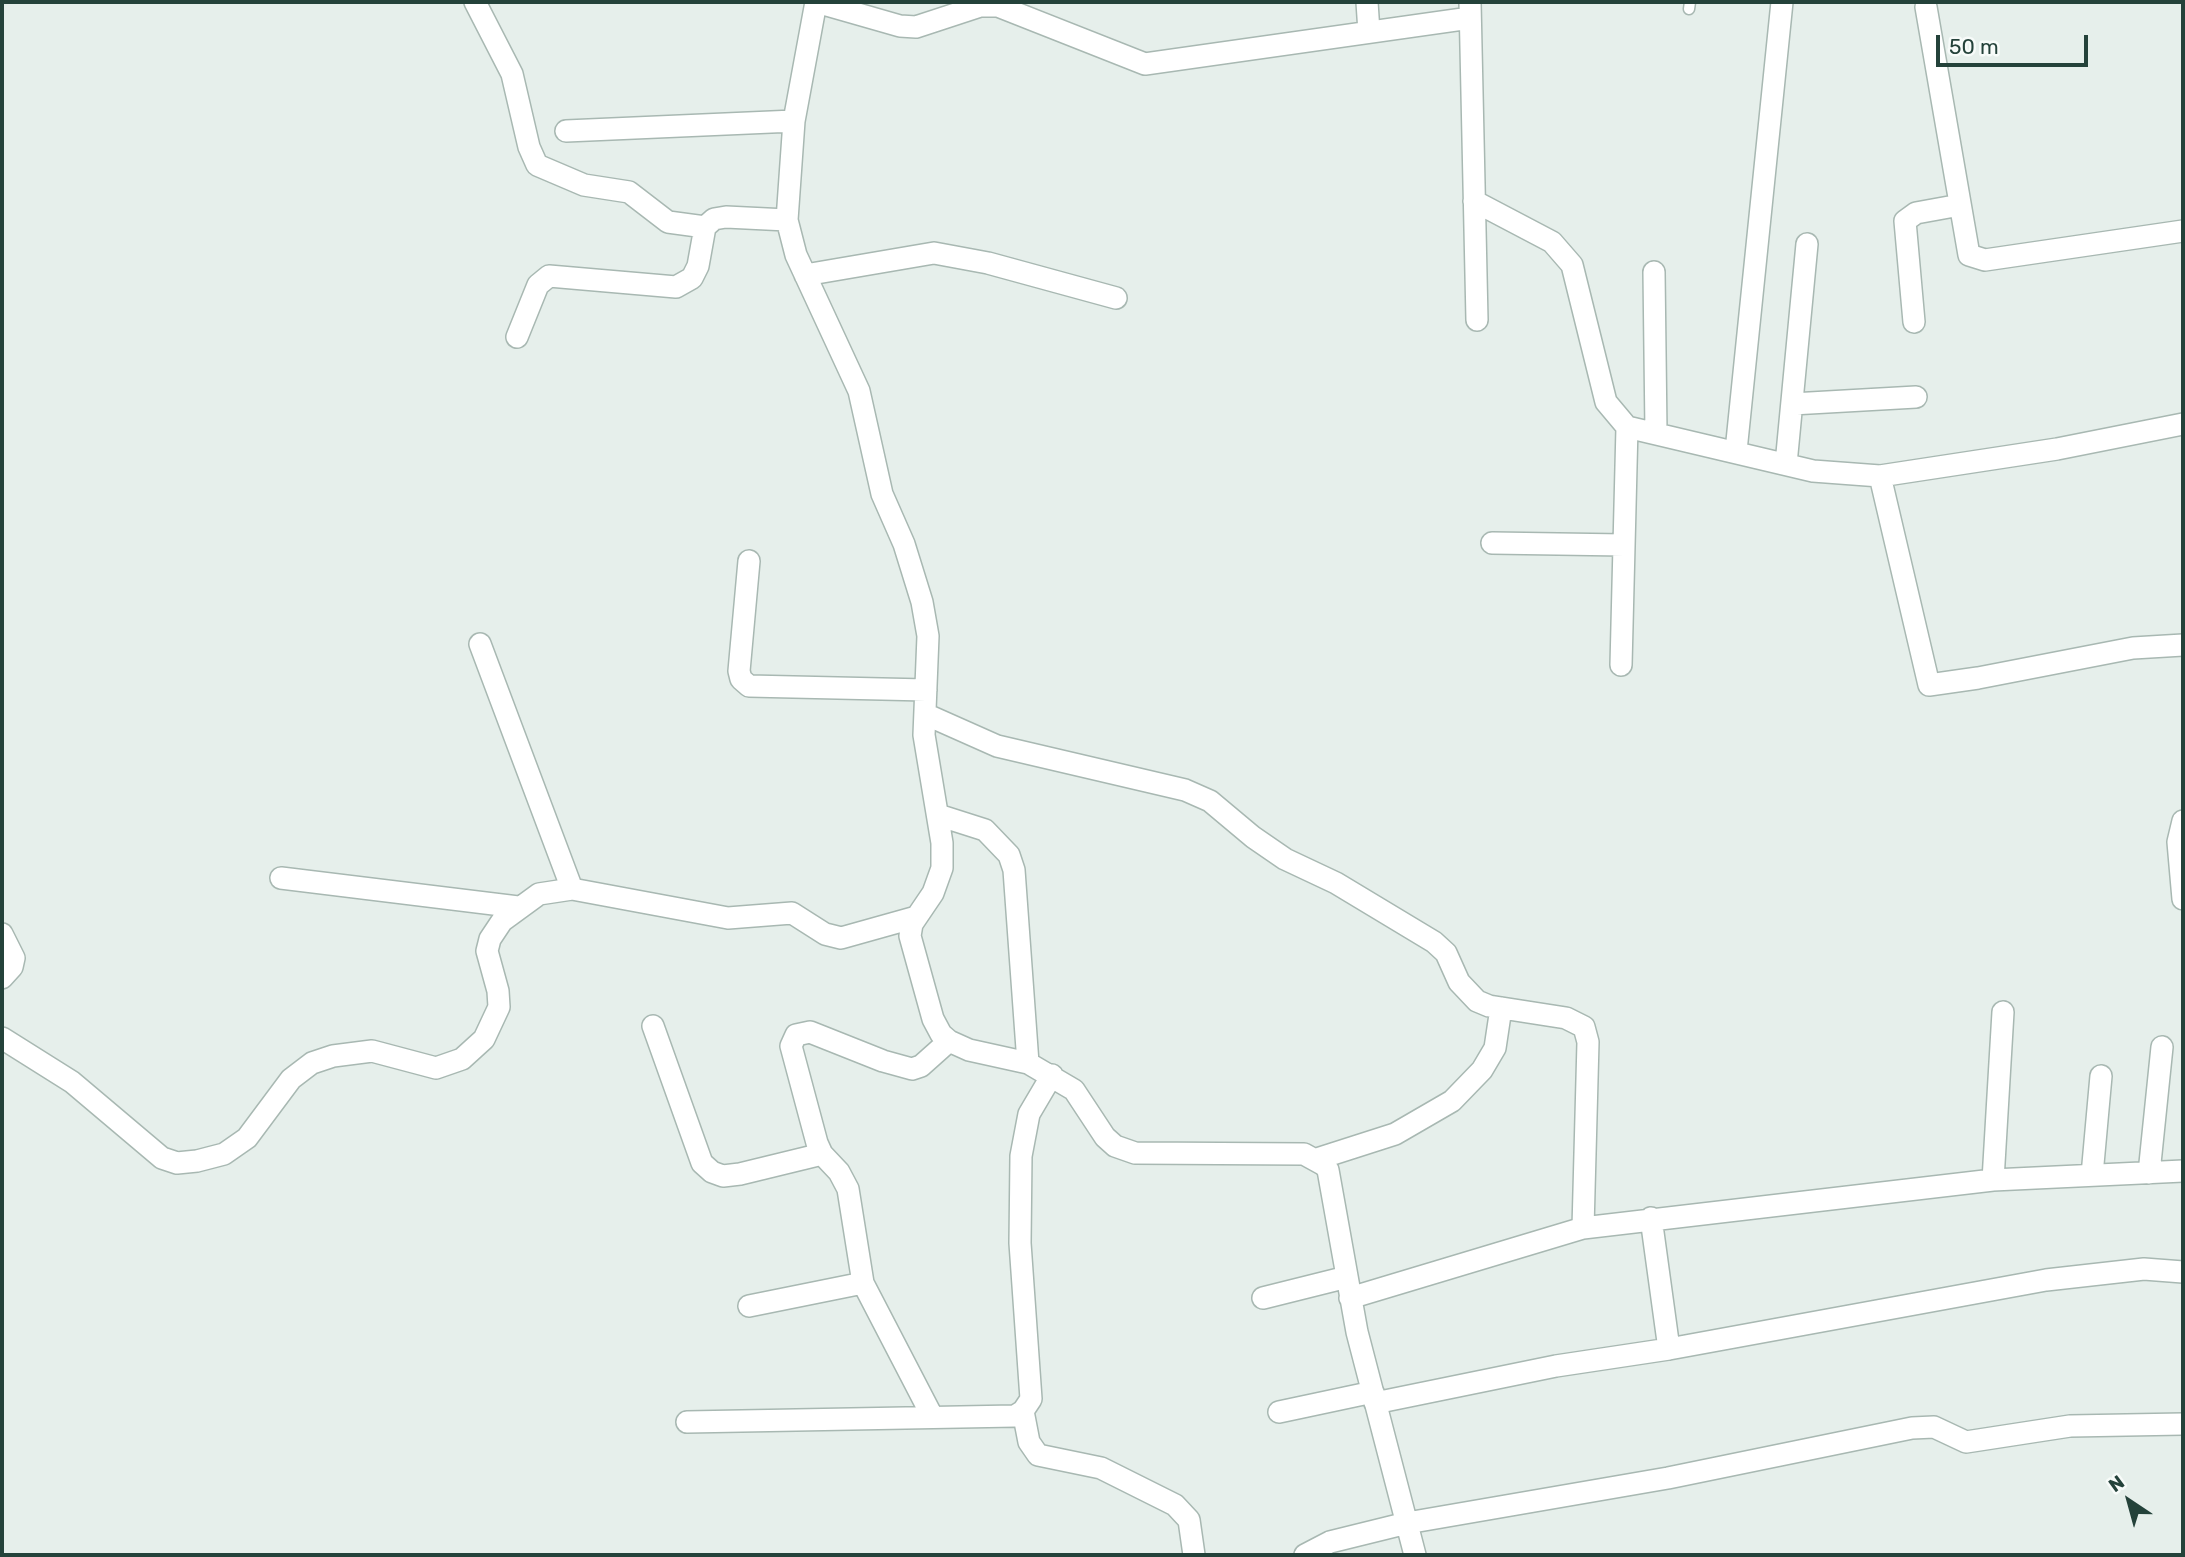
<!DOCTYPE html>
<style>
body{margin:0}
#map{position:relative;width:2185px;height:1557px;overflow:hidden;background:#e6efeb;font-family:Rubik,sans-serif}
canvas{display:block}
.frame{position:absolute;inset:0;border:4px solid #24423a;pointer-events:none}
.north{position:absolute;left:2094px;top:1466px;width:70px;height:70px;-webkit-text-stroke:5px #f7fbf9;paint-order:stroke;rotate:324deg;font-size:19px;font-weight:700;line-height:28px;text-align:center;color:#24423a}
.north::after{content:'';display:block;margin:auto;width:24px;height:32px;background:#24423a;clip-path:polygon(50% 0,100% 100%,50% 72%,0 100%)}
.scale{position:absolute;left:1936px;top:35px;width:152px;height:32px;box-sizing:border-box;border:4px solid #24423a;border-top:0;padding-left:9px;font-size:21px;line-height:24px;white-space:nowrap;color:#24423a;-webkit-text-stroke:5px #f7fbf9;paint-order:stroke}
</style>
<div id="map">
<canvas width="2185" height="1557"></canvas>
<div class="frame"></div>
<div class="north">N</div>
<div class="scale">50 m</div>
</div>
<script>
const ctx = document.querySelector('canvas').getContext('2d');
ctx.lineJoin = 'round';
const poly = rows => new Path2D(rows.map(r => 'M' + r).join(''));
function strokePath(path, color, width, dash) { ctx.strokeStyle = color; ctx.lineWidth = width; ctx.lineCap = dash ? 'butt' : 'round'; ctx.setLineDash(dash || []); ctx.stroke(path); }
const service = poly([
 [1689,9,1690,2]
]);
const minor = poly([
 [475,2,512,74,529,147,537,165,584,185,629,192,668,222,705,227],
 [816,2,794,121,787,220,796,255,859,391,882,494,904,544,922,602,928,636,924,735,942,843,942,868,933,893,912,924,910,936,933,1019,941,1034,949,1041,969,1050,1028,1063,1074,1090,1105,1137,1115,1146,1135,1153,1304,1154,1324,1165,1328,1170,1357,1332,1415,1555],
 [816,2,900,26,916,27,980,6,998,6,1145,64,1470,18],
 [1367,2,1369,32],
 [1470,2,1477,320],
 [1926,7,1969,255,1985,260,2183,231],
 [566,131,794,121],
 [1474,201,1552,242,1572,265,1606,402,1627,427,1813,471,1880,476,2057,449,2183,424],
 [1654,272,1656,432],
 [805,275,934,253,988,263,1116,298],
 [1914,322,1905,221,1916,213,1960,205],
 [517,337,538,285,549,276,676,287,692,278,698,266,705,227,714,219,726,217,787,220],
 [1792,404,1916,397],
 [1736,451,1782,2],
 [1786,464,1807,244],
 [1880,476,1929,685,1978,678,2133,648,2183,645],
 [1492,543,1624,545],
 [749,561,739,671,741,679,749,686,926,690],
 [480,644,572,889],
 [1621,665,1627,427],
 [925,714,997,746,1185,790,1210,801,1253,837,1285,859,1336,883,1434,942,1446,953,1459,982,1477,1001,1489,1006,1566,1018,1584,1027,1588,1042,1583,1228],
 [938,815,985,830,1009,855,1014,870,1028,1063],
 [2183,821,2178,842,2183,899],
 [281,878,518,907],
 [2,934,14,958,12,967,2,978],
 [653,1026,702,1163,712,1172,723,1176,740,1174,822,1154],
 [2,1038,72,1082,162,1158,177,1163,197,1161,224,1154,247,1138,291,1079,312,1063,333,1056,372,1051,436,1068,462,1059,484,1039,499,1007,498,991,487,951,490,939,502,921,539,894,572,889,728,918,792,913,825,934,841,938,916,917],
 [1317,1159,1395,1134,1452,1101,1482,1070,1495,1048,1501,1008],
 [2149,1173,2162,1047],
 [2092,1175,2101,1076],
 [1993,1180,2003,1012],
 [1651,1218,1669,1349],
 [1263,1298,1347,1277],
 [1350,1298,1583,1228,1993,1180,2183,1171],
 [749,1306,863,1283],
 [1375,1403,1556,1366,1669,1349,2046,1280,2144,1269,2183,1272],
 [1023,1411,1029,1442,1038,1455,1101,1468,1175,1505,1189,1520,1194,1555],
 [1279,1412,1373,1392],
 [932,1416,863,1283,848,1189,839,1172,822,1154,817,1143,791,1046,796,1035,810,1032,883,1061,912,1069,921,1066,949,1041],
 [687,1422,1015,1416,1023,1411,1031,1399,1020,1243,1021,1156,1029,1114,1052,1075],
 [1305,1555,1330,1542,1407,1523,1668,1478,1912,1428,1934,1427,1966,1442,2070,1426,2183,1424]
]);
strokePath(service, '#a8b8b2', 13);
strokePath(minor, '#a8b8b2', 24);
strokePath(service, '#fff', 10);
strokePath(minor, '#fff', 21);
</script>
